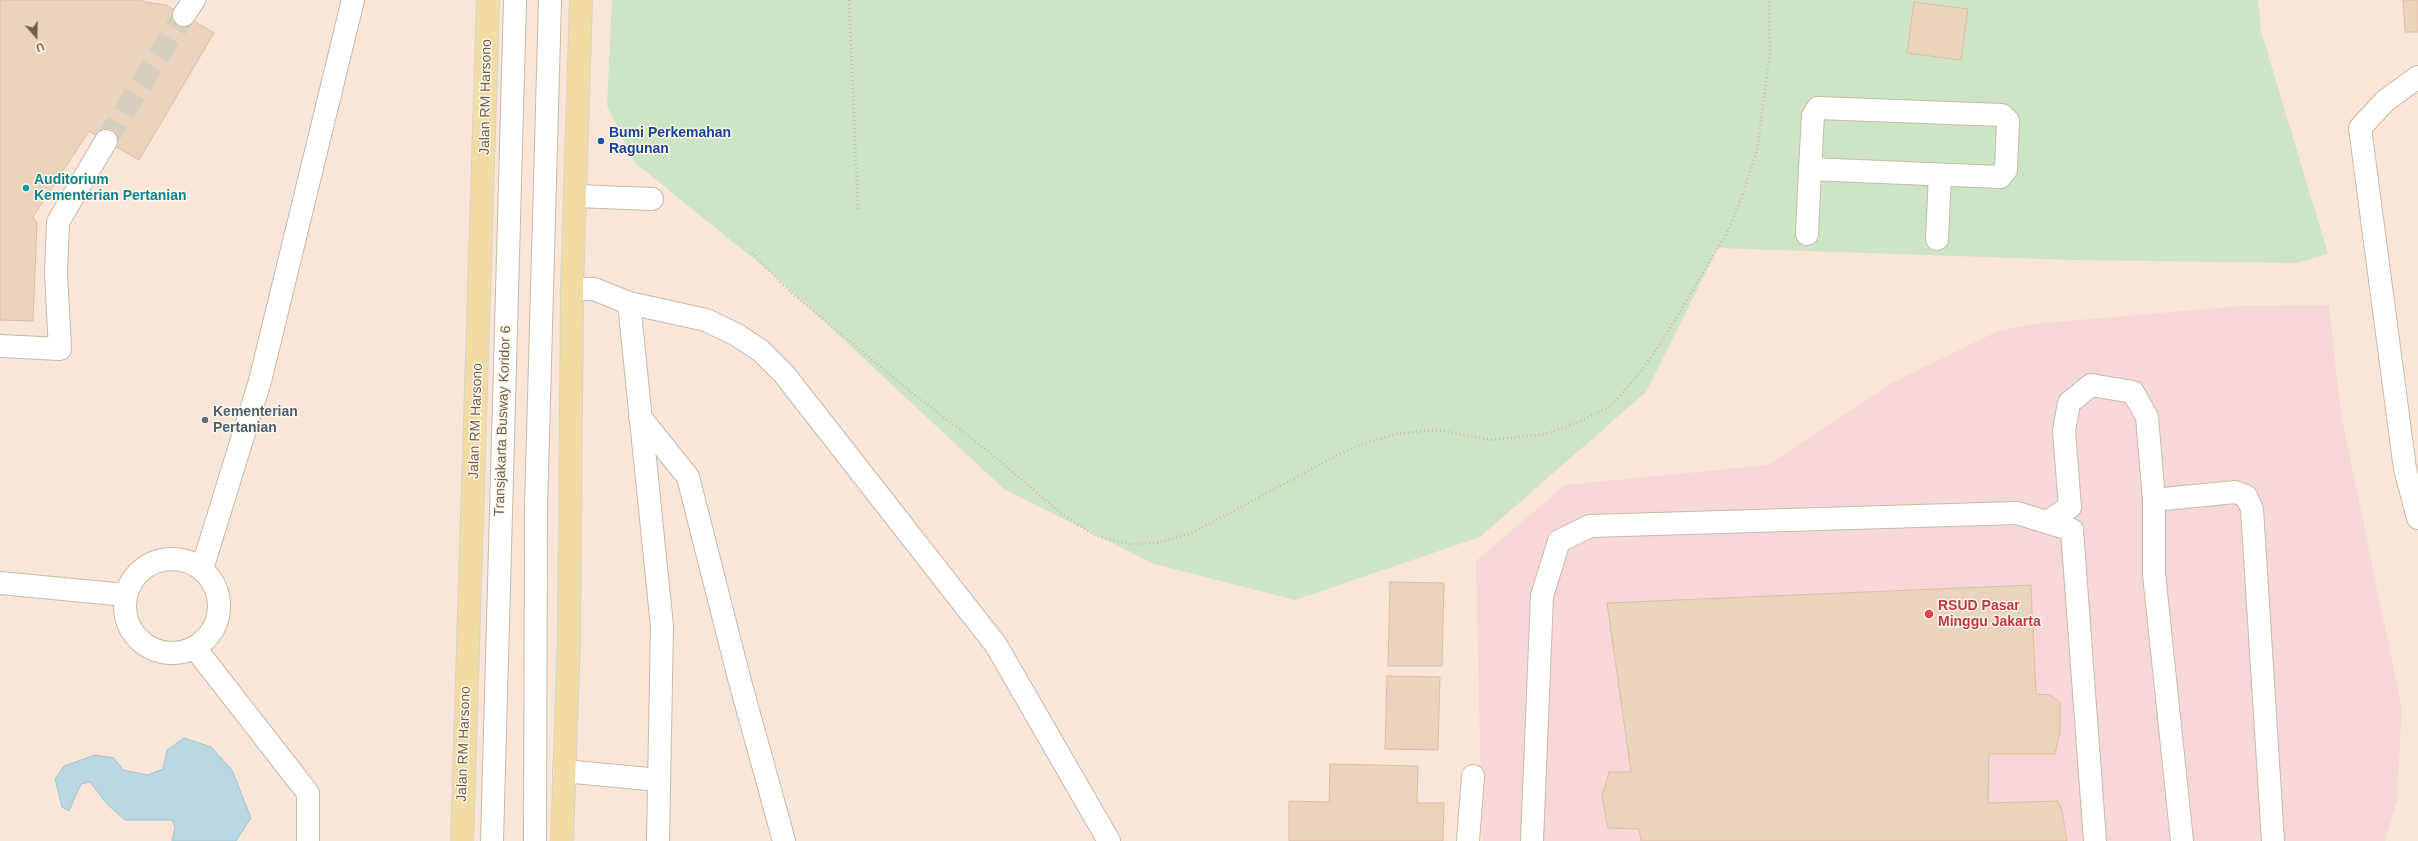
<!DOCTYPE html>
<style>
body{margin:0}
#map{position:relative;width:2418px;height:841px;overflow:hidden;background:#f9f3e4;font-family:Arial,sans-serif}
canvas{display:block}
.north{position:absolute;left:16px;top:16px;width:40px;height:40px;-webkit-text-stroke:3px #fdf7ea;paint-order:stroke;rotate:160deg;font-size:11px;font-weight:700;line-height:16px;text-align:center;color:#6f5d4d}
.north::after{content:'';display:block;margin:auto;width:14px;height:18px;background:#6f5d4d;clip-path:polygon(50% 0,100% 100%,50% 72%,0 100%)}
</style>
<div id="map">
<canvas width="2418" height="841"></canvas>
<div class="north">U</div>
</div>
<script>
const ctx = document.querySelector('canvas').getContext('2d');
ctx.lineJoin = 'round';
function fill(path, color) { ctx.fillStyle = color; ctx.fill(path, 'evenodd'); }
const poly = rows => new Path2D(rows.map(r => 'M' + r).join(''));
function strokePath(path, color, width, dash) { ctx.strokeStyle = color; ctx.lineWidth = width; ctx.lineCap = dash ? 'butt' : 'round'; ctx.setLineDash(dash || []); ctx.stroke(path); }
function write(font, color, halo, rows, align = 'center') {
  ctx.font = font + ' Arial,sans-serif'; ctx.lineWidth = 3; ctx.setLineDash([]); ctx.textBaseline = 'middle'; ctx.strokeStyle = halo; ctx.fillStyle = color; for (const [text, x, y, turn = 0] of rows) {
    ctx.save(); ctx.translate(x, y); ctx.rotate((+turn || 0) * Math.PI / 180); ctx.textAlign = isNaN(turn) ? turn : align; if (halo) ctx.strokeText(text, 0, 0); ctx.fillText(text, 0, 0); ctx.restore();
  }
}
const commercial = poly([
 [0,0,2418,0,2418,841,0,841]
]);
const medical = poly([
 [2329,305,2341,414,2402,709,2397,800,2385,841,1482,841,1476,561,1565,485,1768,465,1894,382,1996,332,2031,324,2242,306]
]);
const green = poly([
 [612,0,2258,0,2261,31,2328,254,2296,263,2073,260,1718,248,1646,392,1480,537,1295,600,1154,564,1004,489,775,276,634,162,607,105]
]);
const water = poly([
 [184,738,211,747,232,770,251,818,236,841,172,841,175,827,172,820,125,820,107,804,90,782,81,784,69,811,62,807,55,779,64,766,95,755,114,758,123,770,148,775,163,769,167,750,184,738]
]);
const building = poly([
 [0,0,144,0,144,2,166,5,214,33,139,160,89,131,33,217,37,223,33,321,0,320,0,0],
 [2403,0,2418,0,2418,32,2405,32,2403,0],
 [1914,2,1968,9,1961,60,1907,53,1914,2],
 [1390,582,1444,583,1442,666,1388,666,1390,582],
 [2031,585,2036,694,2050,695,2060,702,2060,731,2055,754,1989,754,1988,803,2058,801,2062,810,2067,841,1641,841,1639,829,1608,828,1602,797,1609,772,1631,772,1607,603,2031,585],
 [1387,676,1440,677,1438,750,1385,749,1387,676],
 [1330,764,1418,766,1417,803,1444,803,1443,841,1289,841,1289,801,1329,802,1330,764]
]);
const minorTunnel = poly([
 [106,141,184,15]
]);
const path = poly([
 [849,0,858,209],
 [752,253,787,289,911,392,988,451,1063,515,1096,536,1130,544,1157,543,1192,533,1336,456,1367,442,1400,433,1438,430,1492,440,1546,434,1581,421,1612,405,1642,370,1665,336,1727,233,1742,197,1757,150,1770,52,1769,0]
]);
const minor = poly([
 [184,15,194,0],
 [2418,77,2385,101,2360,128,2405,469,2418,518],
 [575,196,652,199],
 [1807,234,1810,169,1813,116,1818,108,2002,115,2008,121,2006,170,2000,177,1810,169],
 [1937,239,1940,175],
 [572,289,594,289,629,303,662,626,658,841],
 [629,303,706,320,737,335,761,351,784,374,996,645,1109,841],
 [0,346,60,349,56,273,58,222,106,141],
 [640,417,688,477,739,678,784,841],
 [2154,500,2235,492,2246,496,2252,509,2273,841],
 [2047,522,2070,507,2064,431,2069,403,2091,385,2133,392,2147,417,2154,500,2154,574,2182,841],
 '125 606a47 47 0 1 1 94 0a47 47 0 1 1-94 0Z',
 [202,569,260,381,353,0],
 [0,583,125,595],
 [195,648,308,793,308,841],
 [564,771,659,780],
 [492,841,515,0],
 [535,841,536,508,550,0],
 [1468,841,1473,776],
 [1532,841,1542,596,1559,541,1590,526,2017,513,2072,530,2095,841]
]);
const major = poly([
 [462,841,488,0],
 [562,841,569,638,572,289,581,0]
]);
const markers = [
 [601,141,4,"#1a4fb4"],
 [26,188,4,"#0f9aa8"],
 [205,420,4,"#5c6f8a"],
 [1929,614,5,"#e0444e"]
];
const streetNames = [
 ["Jalan RM Harsono",486,97,-89],
 ["Jalan RM Harsono",476,421,-88],
 ["Transjakarta Busway Koridor 6",503,421,-88],
 ["Jalan RM Harsono",464,744,-88]
];
const transitNames = [
 ["Bumi Perkemahan",609,133],
 ["Ragunan",609,149]
];
const cultureNames = [
 ["Auditorium",34,180],
 ["Kementerian Pertanian",34,196]
];
const serviceNames = [
 ["Kementerian",213,412],
 ["Pertanian",213,428]
];
const healthNames = [
 ["RSUD Pasar",1938,606],
 ["Minggu Jakarta",1938,622]
];
fill(commercial, '#f9e6d9');
fill(medical, '#f6d8d9');
fill(green, '#cee5c5');
fill(water, '#bbd7e1');
strokePath(water, '#a3c5d1', 1);
fill(building, '#ead4bd');
strokePath(building, '#ddbea1', 1);
strokePath(minorTunnel, '#d6cebe', 22, [22, 11]);
strokePath(minor, '#c7baaa', 24);
strokePath(major, '#d7d2cd', 24);
strokePath(path, '#d0b9a2', 2.5, [1, 3]);
strokePath(minor, '#fff', 22);
strokePath(major, '#f1dda3', 22);
for (const [x, y, r, color] of markers) { const dot = new Path2D(); dot.arc(x, y, r, 0, 2 * Math.PI); ctx.fillStyle = color; ctx.fill(dot); strokePath(dot, '#fdf7ea', 1.5); }
write('14px', '#6f5d4d', '#fdf7ea', streetNames);
write('bold 14px', '#164399', '#fdf7ea', transitNames, 'left');
write('bold 14px', '#0d838f', '#fdf7ea', cultureNames, 'left');
write('bold 14px', '#4e5e75', '#fdf7ea', serviceNames, 'left');
write('bold 14px', '#be3a42', '#fdf7ea', healthNames, 'left');
</script>
